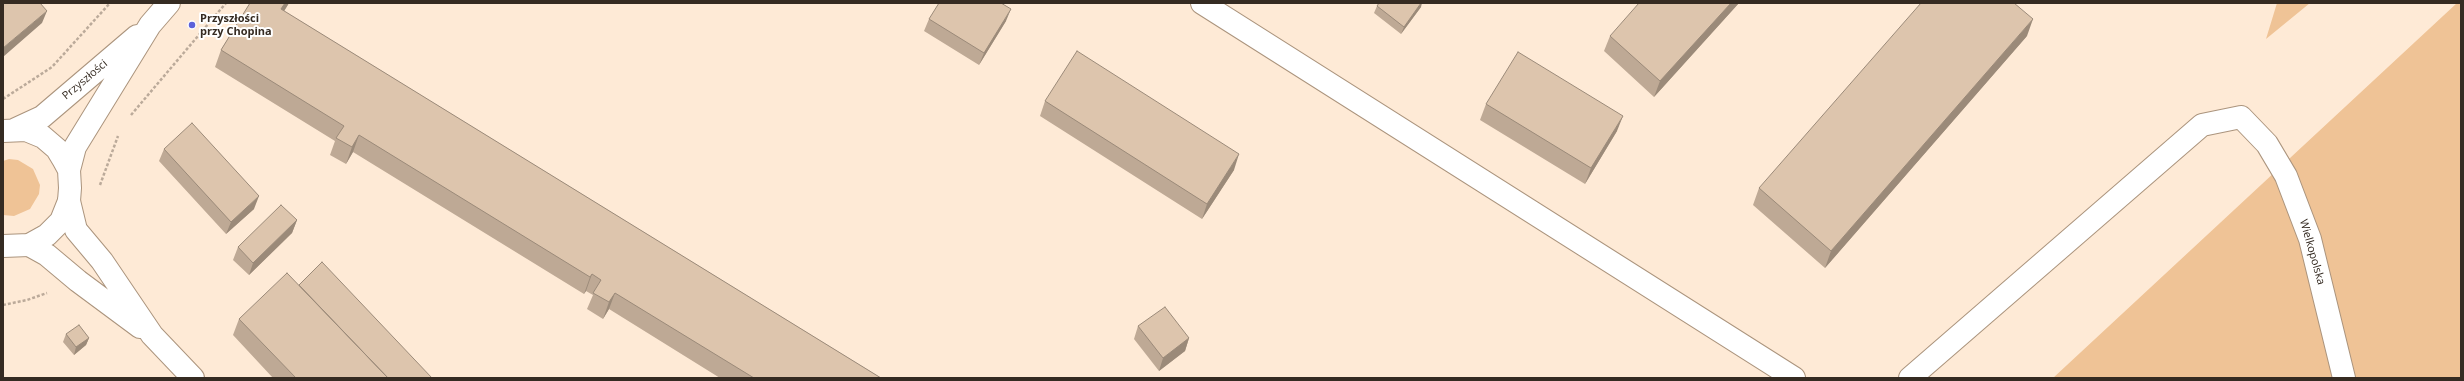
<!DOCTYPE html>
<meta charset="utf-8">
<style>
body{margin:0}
#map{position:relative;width:2464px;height:381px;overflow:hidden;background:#feead6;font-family:"Open Sans",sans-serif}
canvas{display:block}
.frame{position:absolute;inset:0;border:4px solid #352b22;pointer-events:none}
</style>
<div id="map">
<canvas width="2464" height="381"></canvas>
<div class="frame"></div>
</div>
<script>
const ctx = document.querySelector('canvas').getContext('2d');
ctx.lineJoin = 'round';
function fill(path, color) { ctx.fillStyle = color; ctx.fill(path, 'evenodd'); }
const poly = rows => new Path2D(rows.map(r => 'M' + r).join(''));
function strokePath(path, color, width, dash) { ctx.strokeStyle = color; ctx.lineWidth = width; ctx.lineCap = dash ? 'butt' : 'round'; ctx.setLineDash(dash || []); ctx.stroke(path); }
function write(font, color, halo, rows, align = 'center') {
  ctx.font = font + ' "Open Sans",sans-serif'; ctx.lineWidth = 4; ctx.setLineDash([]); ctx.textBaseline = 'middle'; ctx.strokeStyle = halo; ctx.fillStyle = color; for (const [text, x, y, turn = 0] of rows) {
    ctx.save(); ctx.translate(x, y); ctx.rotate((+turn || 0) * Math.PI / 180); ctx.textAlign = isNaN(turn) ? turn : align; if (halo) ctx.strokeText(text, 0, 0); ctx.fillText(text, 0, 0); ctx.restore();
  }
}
const green = poly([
 [2277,3,2310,3,2266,39],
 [2457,3,2461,3,2461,378,2053,378],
 [9,159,18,160,33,169,40,185,39,194,30,209,14,216,3,215,3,161]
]);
const path = poly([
 [3,99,52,67,110,3],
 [131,115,226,3],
 [100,185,118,136],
 [3,305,27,300,47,293]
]);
const street = poly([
 [1202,3,1794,378],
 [69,201,76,230,102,261,152,335,193,378],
 [29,245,47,255,78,281,140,327],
 [1910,378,2202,125,2241,117,2267,144,2286,176,2310,239,2344,378]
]);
const secondary = poly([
 [16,129,42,117,137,36],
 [3,131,26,130,43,137,57,149,63,159,69,170,70,188,69,201,61,221,47,235,29,245,3,246],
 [69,170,75,147,150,25,169,3]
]);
const wall = poly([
 [250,3,289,3,284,11,881,378,720,378,609,309,603,319,587,309,593,295,586,291,584,294,353,152,346,164,330,155,335,141,215,67,221,50],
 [1739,3,1654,97,1604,51,1610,36],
 [1377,6,1421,7,1401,34,1374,13],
 [929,19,1006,21,979,65,924,31],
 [2027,36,1825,268,1753,205,1759,188],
 [1045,101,1234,170,1202,219,1040,116],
 [1486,104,1617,131,1585,184,1480,120],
 [164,149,254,209,226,234,159,161],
 [297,220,292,233,249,275,233,260,238,247],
 [299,285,432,378,273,378,233,335,239,319],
 [1138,326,1189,338,1185,351,1159,371,1134,339],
 [66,334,89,338,86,345,74,355,63,342]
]);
const shadedWall = poly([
 [285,3,289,3,275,26,281,9],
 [1421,3,1422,3,1421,7,1401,34,1404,27],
 [1731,3,1739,3,1654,97,1660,81],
 [1011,9,1006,21,979,65,984,53],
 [47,11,42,23,3,57,3,48],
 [2033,19,2027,36,1825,268,1831,251],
 [1623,116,1617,131,1585,184,1591,168],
 [359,135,353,152,346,164,352,147],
 [1239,154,1234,170,1202,219,1207,204],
 [259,196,254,209,226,234,231,222],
 [297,220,292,233,249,275,253,263],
 [592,274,586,291,584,294,590,277],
 [615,293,609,309,603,319,609,302],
 [89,338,86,345,74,355,76,347],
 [1189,338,1185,351,1159,371,1163,358]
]);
const building = poly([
 [3,3,40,3,47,11,3,48,3,3],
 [250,3,285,3,281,9,881,378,754,378,615,293,609,302,593,293,601,280,592,274,590,277,359,135,352,147,336,138,344,126,221,50,250,3],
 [939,3,1001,3,1011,9,984,53,929,19,939,3],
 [1379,3,1421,3,1404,27,1377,6,1379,3],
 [1639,3,1731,3,1660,81,1610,36,1639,3],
 [1921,3,2014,3,2033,19,1831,251,1759,188,1921,3],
 [1077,51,1239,154,1207,204,1045,101,1077,51],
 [1518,52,1623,116,1591,168,1486,104,1518,52],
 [192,123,259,196,231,222,164,149,192,123],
 [281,205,297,220,253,263,238,247,281,205],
 [322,262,432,378,388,378,299,285,322,262],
 [287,273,388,378,296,378,239,319,287,273],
 [1165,307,1189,338,1163,358,1138,326,1165,307],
 [79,325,89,338,76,347,66,334,79,325]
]);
const markers = [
 [192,25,4,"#5d62da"]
];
const poiNames = [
 ["Przyszłości",200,19],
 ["przy Chopina",200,32]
];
const streetNames = [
 ["Przyszłości",85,80,-40],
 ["Wielkopolska",2312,252,74]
];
fill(green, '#efc396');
strokePath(street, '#ab947d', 24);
strokePath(secondary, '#ab947d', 24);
strokePath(path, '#bbaa9a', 2.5, [3, 2]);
strokePath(street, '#fff', 22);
strokePath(secondary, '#fff', 22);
fill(wall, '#bea995');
fill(shadedWall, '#9b8a79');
fill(building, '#ddc5ad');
strokePath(building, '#9b8a79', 1);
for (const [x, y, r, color] of markers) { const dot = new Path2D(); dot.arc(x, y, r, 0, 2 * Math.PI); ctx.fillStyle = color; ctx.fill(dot); strokePath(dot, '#fff', 1.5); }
write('bold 11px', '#352b22', '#fff', poiNames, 'left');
write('11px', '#352b22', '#fff', streetNames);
</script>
